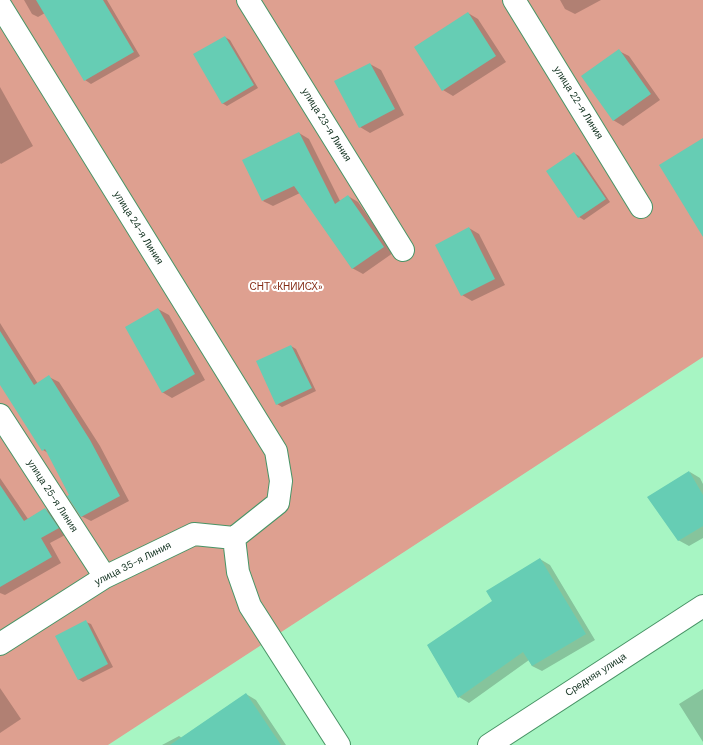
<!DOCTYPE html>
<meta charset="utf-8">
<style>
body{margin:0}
canvas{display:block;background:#a7f5c3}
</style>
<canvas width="703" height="745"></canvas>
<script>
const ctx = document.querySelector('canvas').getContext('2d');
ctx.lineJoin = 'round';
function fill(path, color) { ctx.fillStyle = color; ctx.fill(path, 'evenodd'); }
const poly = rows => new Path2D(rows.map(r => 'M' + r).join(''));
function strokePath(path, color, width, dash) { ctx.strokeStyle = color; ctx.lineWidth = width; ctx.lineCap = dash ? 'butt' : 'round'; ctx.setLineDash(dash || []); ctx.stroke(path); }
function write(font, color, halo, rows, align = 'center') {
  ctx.font = font + ' "DM Sans",sans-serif'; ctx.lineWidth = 4; ctx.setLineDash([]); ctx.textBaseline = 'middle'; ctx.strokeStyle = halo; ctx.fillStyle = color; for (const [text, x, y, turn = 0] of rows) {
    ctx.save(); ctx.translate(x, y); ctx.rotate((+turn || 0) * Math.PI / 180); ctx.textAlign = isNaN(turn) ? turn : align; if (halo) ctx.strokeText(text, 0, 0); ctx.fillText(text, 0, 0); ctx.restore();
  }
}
const green = poly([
 [0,0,703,0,703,357,108,745,0,745]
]);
const shadow = poly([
 [24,0,107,0,140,56,91,84,85,80,45,13,38,17,32,14],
 [560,0,601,0,575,14,565,9],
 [468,13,478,19,506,62,453,96,443,90],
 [225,37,230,40,258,88,227,106,222,103],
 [619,51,629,56,660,100,623,126,613,120],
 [370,64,381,70,404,115,370,133,360,127],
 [0,87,33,146,1,164,0,163],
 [299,133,309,139,340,201,348,196,358,202,393,253,363,274,352,268,300,193,273,206,263,201],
 [574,153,579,156,610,202,584,220,579,217],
 [469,228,479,234,505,285,472,301,462,295],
 [158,309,169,315,205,380,172,398,162,392],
 [0,323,38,384,49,377,59,382,100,446,129,501,91,521,81,516,48,453,43,450,0,383],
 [291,346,296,349,316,391,282,407,277,404],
 [690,472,700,478,703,484,703,538,689,546,678,540],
 [0,478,28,519,45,509,55,515,67,534,50,543,61,563,5,595,0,593],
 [540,559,550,565,595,640,542,671,532,666,529,660,469,703,459,697,428,646,494,601],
 [86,622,91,624,113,667,83,682,78,679],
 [0,688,21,719,0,733],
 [703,689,703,742,679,704],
 [246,694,256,700,286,745,162,745,179,736,182,738]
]);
const building = poly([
 [36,0,103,0,134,52,84,81],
 [468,12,496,56,442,91,414,47],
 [225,36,254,85,222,104,193,54],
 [619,49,651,94,613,121,581,76],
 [370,63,395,109,359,128,334,81],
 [299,132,335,204,348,195,384,247,352,269,294,186,262,201,242,160],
 [703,138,703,237,659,165],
 [574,152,606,199,578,218,546,171],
 [469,227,495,279,461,296,435,245],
 [158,308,195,374,162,393,125,327],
 [0,331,34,385,49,375,90,440,120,496,81,517,67,496,69,495,45,449,42,451,0,385],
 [291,345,312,388,276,405,256,361],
 [689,471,703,495,703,526,678,541,647,497],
 [0,485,24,521,45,508,59,528,41,538,52,557,0,587],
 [540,558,586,634,532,666,523,652,458,698,427,645,492,601,486,591],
 [86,620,108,664,78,680,55,636],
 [246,693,281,745,170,745]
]);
const minor = poly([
 [248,0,403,250],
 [514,0,641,207],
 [0,5,276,451,281,481,278,503,234,538,238,572,250,606,339,745],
 [0,415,105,577],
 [0,644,105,577,194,534,234,538],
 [489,745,703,606]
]);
const streetNames = [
 ["улица 22-я Линия",578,103,58],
 ["улица 23-я Линия",326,125,58],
 ["улица 24-я Линия",138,228,58],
 ["улица 25-я Линия",52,496,57],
 ["улица 35-я Линия",133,564,-27],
 ["Средняя улица",596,675,-33]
];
const parkNames = [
 ["СНТ «КНИИСХ»",286,287]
];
fill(green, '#dea090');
fill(shadow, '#0003');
fill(building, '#66cdb4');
strokePath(minor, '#489466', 24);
strokePath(minor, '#fff', 22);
write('10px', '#10301e', '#fff', streetNames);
write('10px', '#852c16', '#fff', parkNames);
</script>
